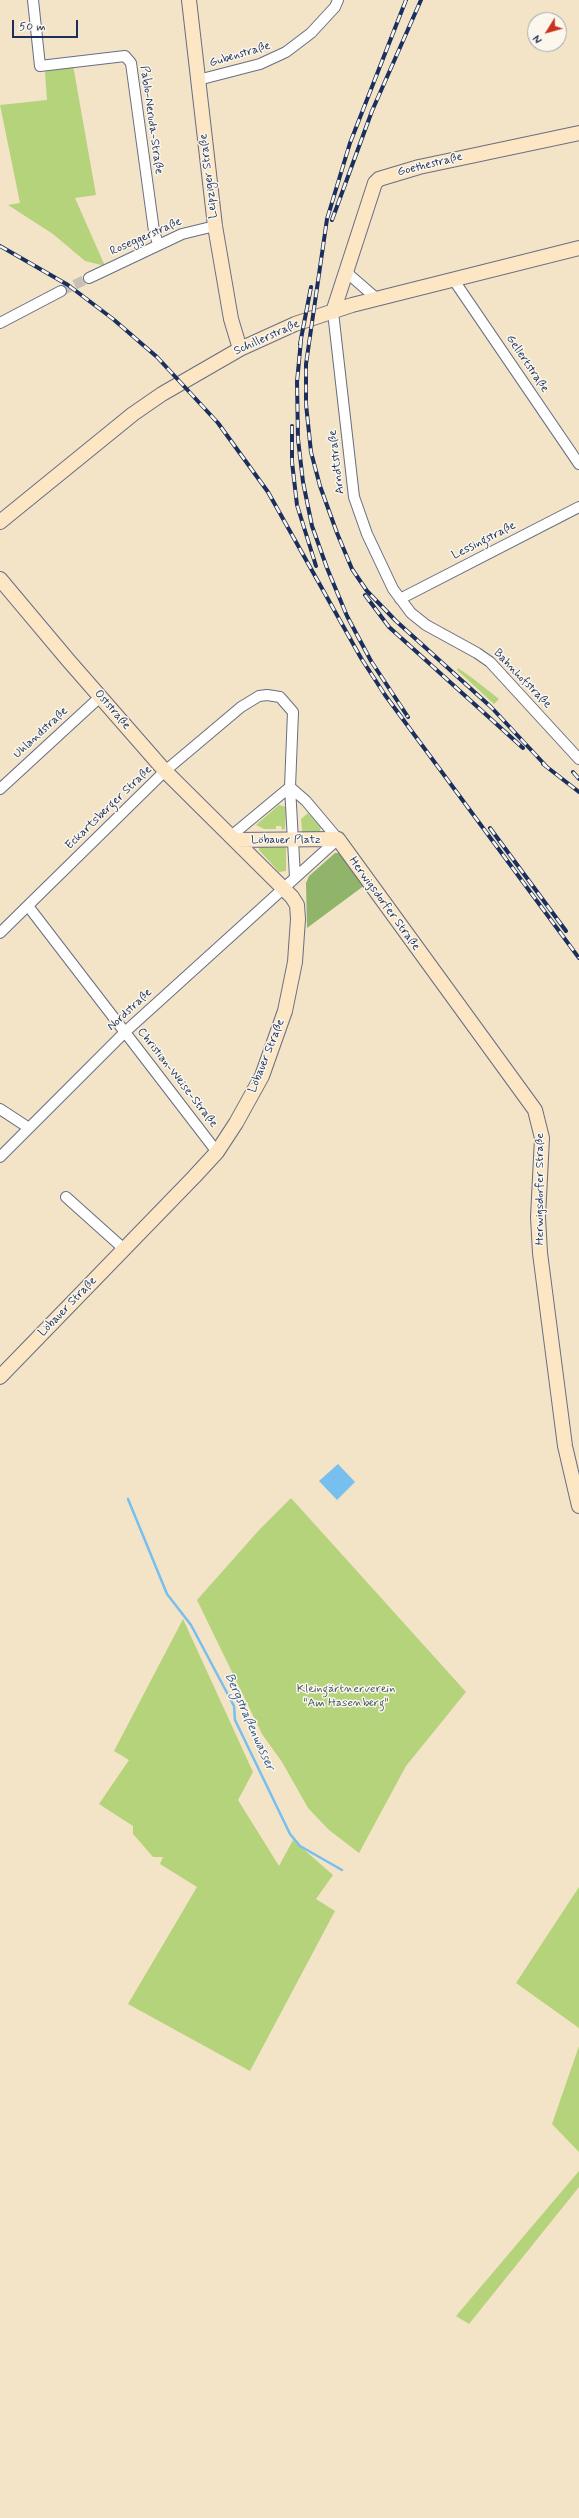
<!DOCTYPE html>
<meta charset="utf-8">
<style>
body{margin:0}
#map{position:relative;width:579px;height:2518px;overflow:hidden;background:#f3e4c8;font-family:Mynerve,sans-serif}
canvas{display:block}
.north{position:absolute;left:527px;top:12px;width:40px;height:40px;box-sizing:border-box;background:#fbf7ec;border:1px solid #a1a7b3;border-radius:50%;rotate:233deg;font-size:11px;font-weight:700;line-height:16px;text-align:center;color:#1b2f5e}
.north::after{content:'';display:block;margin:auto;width:14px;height:18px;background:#c8321e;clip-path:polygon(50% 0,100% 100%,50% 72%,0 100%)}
.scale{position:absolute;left:12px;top:20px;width:66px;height:18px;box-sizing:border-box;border:2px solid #1b2f5e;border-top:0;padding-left:5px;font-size:12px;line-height:14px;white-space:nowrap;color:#1b2f5e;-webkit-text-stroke:3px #fbf7ec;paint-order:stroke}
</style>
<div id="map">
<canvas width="579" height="2518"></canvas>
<div class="north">N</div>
<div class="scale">50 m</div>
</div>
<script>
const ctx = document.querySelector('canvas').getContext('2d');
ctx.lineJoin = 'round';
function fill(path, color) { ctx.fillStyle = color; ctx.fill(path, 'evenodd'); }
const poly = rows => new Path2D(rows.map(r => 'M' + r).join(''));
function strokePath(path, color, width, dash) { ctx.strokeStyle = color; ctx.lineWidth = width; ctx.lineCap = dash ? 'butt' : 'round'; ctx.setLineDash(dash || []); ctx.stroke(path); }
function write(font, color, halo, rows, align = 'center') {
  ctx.font = font + ' Mynerve,sans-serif'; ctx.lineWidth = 3; ctx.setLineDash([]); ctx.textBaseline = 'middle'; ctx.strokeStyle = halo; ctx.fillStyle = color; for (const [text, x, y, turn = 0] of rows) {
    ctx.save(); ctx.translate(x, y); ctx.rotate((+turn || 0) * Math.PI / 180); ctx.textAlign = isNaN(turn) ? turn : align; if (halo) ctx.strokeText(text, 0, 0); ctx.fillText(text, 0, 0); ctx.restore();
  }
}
const green = poly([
 [73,65,96,195,75,198,105,266,85,261,53,234,8,205,20,203,0,105,47,100,45,73,48,67],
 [458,668,471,677,499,699,494,704,457,670],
 [279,805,286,807,285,829,282,830,281,826,276,826,276,829,264,829,256,825],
 [308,813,321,828,319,833,306,833,302,831,301,819],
 [259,846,286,847,286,871,279,872,259,850],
 [291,1498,466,1692,406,1766,359,1853,329,1830,308,1808,282,1762,262,1734,197,1600,260,1529],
 [183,1619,253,1772,238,1800,279,1866,293,1840,333,1875,316,1899,335,1911,250,2071,128,2004,197,1887,160,1864,163,1857,153,1857,133,1834,133,1826,99,1804,129,1760,114,1751],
 [579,1887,579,2028,516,1983],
 [579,2046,579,2152,552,2124],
 [579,2171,579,2187,469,2324,456,2316]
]);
const forest = poly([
 [335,853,342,853,365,885,307,928,306,883,309,876]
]);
const water = poly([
 [338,1464,355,1482,337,1500,319,1481]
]);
const stream = poly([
 [128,1499,167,1594,191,1625,234,1706,235,1720,290,1834,300,1846,342,1870]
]);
const streetTunnel = poly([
 [61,291,89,278]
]);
const street = poly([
 [33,0,40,66,125,56,131,63,154,231,158,244],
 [198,80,260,64,286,52,311,33,335,7,338,0],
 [345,271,376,298],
 [89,278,182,234,215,226],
 [453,279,579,464],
 [333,312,354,497,367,534,393,589,411,613,426,625,477,653,490,662,579,759],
 [0,323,61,291],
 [400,599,579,507],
 [0,789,100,697],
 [28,906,217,1152],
 [0,933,165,771,241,707,259,696,267,695,280,697,293,712,290,787,295,877],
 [0,1109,29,1128],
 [0,1157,125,1032,338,839,306,801,290,787,231,836],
 [66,1197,124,1249]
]);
const secondary = poly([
 [189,0,215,226,231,319,240,349],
 [333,312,375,183,379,179,419,167,579,133],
 [0,522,133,414,162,394,240,349,295,324,352,305,579,248],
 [0,579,68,660,165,771,292,897,297,905,298,919,295,962,285,1011,262,1076,236,1123,217,1152,194,1177,0,1377],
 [235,840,338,839,535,1110,542,1138,538,1217,540,1253,565,1446,579,1506]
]);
const rail = poly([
 [406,0,350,143,327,219,306,364,306,404,311,452,320,486,337,533,352,569,367,591,396,621,491,707,547,767],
 [332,220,372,111,421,0],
 [0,246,68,285,113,319,157,357,218,423,268,492,361,658,385,695,579,958],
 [301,340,297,382,298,439,303,482,312,526,327,568,347,616,371,661,408,717],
 [300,344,311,287],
 [292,426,292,462,297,505,316,566],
 [365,595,389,627,523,748],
 [543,764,579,792],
 [573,772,579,779],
 [490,828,566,931]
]);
const streetNames = [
 ["Gubenstraße",240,55,-17],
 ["Pablo-Neruda-Straße",151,120,82],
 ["Goethestraße",430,165,-14],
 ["Leipziger Straße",209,176,-97],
 ["Roseggerstraße",146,237,-24],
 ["Schillerstraße",267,338,-24],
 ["Gellertstraße",527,364,56],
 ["Arndtstraße",337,462,-97],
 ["Lessingstraße",484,541,-27],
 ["Bahnhofstraße",522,679,46],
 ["Oststraße",112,710,49],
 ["Uhlandstraße",41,733,-43],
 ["Eckartsberger Straße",109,808,-44],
 ["Löbauer Platz",286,840],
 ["Herwigsdorfer Straße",384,904,54],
 ["Nordstraße",130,1010,-43],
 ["Löbauer Straße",267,1056,-68],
 ["Christian-Weise-Straße",177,1078,52],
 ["Herwigsdorfer Straße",540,1189,-90],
 ["Löbauer Straße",68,1307,-46]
];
const parkNames = [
 ["Kleingärtnerverein",346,1689],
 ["\"Am Hasenberg\"",346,1703]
];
const waterNames = [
 ["Bergstraßenwasser",249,1722,66]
];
fill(green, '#b5d37a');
fill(forest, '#90b56a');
fill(water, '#76bfef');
strokePath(stream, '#76bfef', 2.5);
strokePath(streetTunnel, '#c8c0b3', 10, [10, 5]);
strokePath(street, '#676e83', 12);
strokePath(secondary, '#676e83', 16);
strokePath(street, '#fff', 10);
strokePath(secondary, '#fce6c4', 14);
strokePath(rail, '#1b2f5e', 4);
strokePath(rail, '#fbf7ec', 2.5, [8]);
write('12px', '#1b2f5e', '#fbf7ec', streetNames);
write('12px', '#425865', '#fbf7ec', parkNames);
write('italic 13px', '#365a8a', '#fbf7ec', waterNames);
</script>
